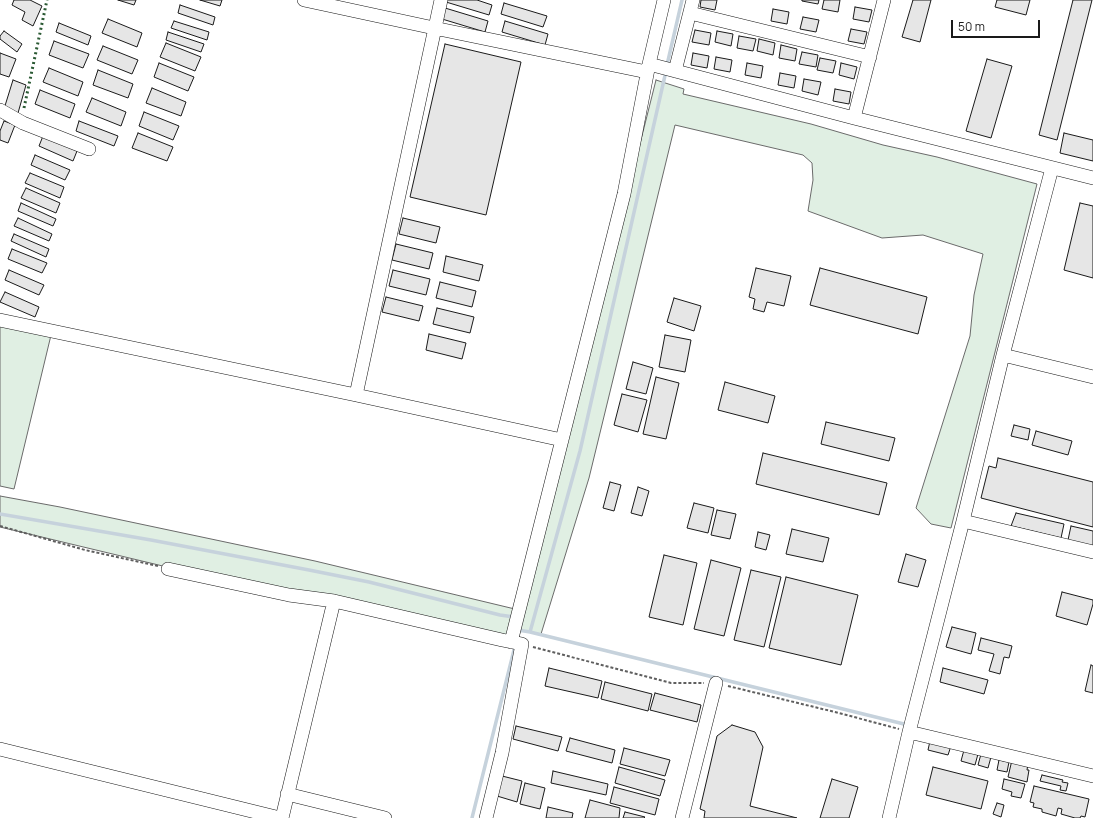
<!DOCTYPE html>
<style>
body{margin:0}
#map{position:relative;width:1093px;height:818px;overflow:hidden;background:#fff;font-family:Manrope,sans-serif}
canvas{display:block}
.scale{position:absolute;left:951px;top:20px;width:89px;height:18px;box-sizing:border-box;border:2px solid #1a1a1a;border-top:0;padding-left:5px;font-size:12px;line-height:14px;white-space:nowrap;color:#1a1a1a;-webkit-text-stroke:3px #fff;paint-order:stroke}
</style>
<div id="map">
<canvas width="1093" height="818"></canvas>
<div class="scale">50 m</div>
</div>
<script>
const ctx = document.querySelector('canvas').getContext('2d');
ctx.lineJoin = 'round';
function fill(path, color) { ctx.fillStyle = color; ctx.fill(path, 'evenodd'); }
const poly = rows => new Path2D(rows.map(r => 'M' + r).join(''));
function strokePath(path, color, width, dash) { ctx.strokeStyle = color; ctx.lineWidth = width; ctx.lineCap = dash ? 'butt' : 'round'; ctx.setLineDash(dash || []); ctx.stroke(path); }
const green = poly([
 [656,80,684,89,683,94,811,124,883,145,937,157,1037,184,951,528,931,524,916,508,970,336,974,295,983,254,923,235,882,238,808,211,813,180,812,163,803,155,675,125,589,478,541,634,518,630,656,80],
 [0,320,52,331,14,489,0,486,0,320],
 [0,496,60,507,315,561,519,610,512,638,242,585,0,527,0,496]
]);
const stream = poly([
 [667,65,682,0],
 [0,514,151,540,309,570,369,582,500,615,514,617],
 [518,630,530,632,908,725],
 [530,632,580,451,666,71],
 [472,818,515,646]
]);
const building = poly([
 [14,0,30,0,42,6,33,26,22,20,25,12,12,5,14,0],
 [118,0,136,0,134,5,118,0],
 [200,0,222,0,220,6,200,0],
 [447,0,477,0,492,5,489,15,446,2,447,0],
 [701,0,717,0,715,10,700,7,701,0],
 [802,0,819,0,818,4,802,1,802,0],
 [824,0,840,0,838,12,822,9,824,0],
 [913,0,931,0,920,42,902,37,913,0],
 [997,0,1030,0,1026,15,995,7,997,0],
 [1073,0,1092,0,1057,140,1039,135,1073,0],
 [504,3,547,16,543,27,501,14,504,3],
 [180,5,215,17,213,25,178,13,180,5],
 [855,7,872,10,869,22,853,19,855,7],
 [445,8,488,21,485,32,442,19,445,8],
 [773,9,789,12,787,24,771,21,773,9],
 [803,17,819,20,816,32,800,29,803,17],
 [108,19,142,33,137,47,102,33,108,19],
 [174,21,209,32,207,40,171,28,174,21],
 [505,21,548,34,545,45,502,32,505,21],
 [59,23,91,36,88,45,56,32,59,23],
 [851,29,867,32,864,44,848,41,851,29],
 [695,30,711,33,709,45,692,42,695,30],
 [4,31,22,44,17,52,0,39,0,36,4,31],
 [717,31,733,34,731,46,715,42,717,31],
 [168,32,204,44,201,52,166,40,168,32],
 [739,36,756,39,753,51,737,48,739,36],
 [759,39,775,43,773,55,757,51,759,39],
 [54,41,89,54,83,68,49,55,54,41],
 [166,43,201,57,195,71,160,57,166,43],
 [445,44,521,62,486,215,410,197,445,44],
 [781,45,797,49,795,61,779,58,781,45],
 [103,46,138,60,132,74,97,60,103,46],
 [802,52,818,55,816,67,799,64,802,52],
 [0,53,16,59,9,77,0,74,0,53],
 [693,53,709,56,707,68,691,65,693,53],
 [716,57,732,60,730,72,714,69,716,57],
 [820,58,836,61,833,73,817,70,820,58],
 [987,59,1012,66,991,138,966,131,987,59],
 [159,63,194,77,188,91,154,77,159,63],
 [747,63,763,66,761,78,745,75,747,63],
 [841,63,857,67,854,79,839,75,841,63],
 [49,68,83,82,78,96,43,82,49,68],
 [98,70,133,84,128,98,93,85,98,70],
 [780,73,796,76,794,88,778,85,780,73],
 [804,79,821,82,818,95,802,91,804,79],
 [13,80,26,85,18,113,4,109,13,80],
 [152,88,186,102,181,116,146,103,152,88],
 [835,89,851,92,849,104,833,101,835,89],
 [40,90,75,104,70,118,35,104,40,90],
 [92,98,126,112,121,126,86,112,92,98],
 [144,112,179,126,173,140,139,126,144,112],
 [4,121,15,125,8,143,0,140,0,131,4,121],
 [79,121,118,136,114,146,76,131,79,121],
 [138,133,173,147,167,161,132,148,138,133],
 [1064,133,1093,140,1093,161,1060,153,1064,133],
 [43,136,77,151,73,161,39,146,43,136],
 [35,155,70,170,65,180,31,165,35,155],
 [30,173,64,187,60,198,25,183,30,173],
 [26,188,60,203,56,213,21,198,26,188],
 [21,203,56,219,53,226,18,211,21,203],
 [1080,203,1093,206,1093,278,1064,270,1080,203],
 [18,218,52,234,49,241,14,226,18,218],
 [403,218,440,227,436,243,399,234,403,218],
 [14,234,49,249,46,257,11,241,14,234],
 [396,244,433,253,429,269,392,260,396,244],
 [12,249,47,263,42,273,8,259,12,249],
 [446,256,483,265,479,281,443,272,446,256],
 [756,268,791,276,784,306,767,302,764,312,753,309,755,299,749,297,756,268],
 [820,268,927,297,918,334,810,305,820,268],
 [9,270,44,285,39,295,5,280,9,270],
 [393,270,430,279,426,295,389,286,393,270],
 [440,282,476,291,472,307,436,298,440,282],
 [5,292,39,307,35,317,0,302,5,292],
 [386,297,423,306,419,321,382,312,386,297],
 [674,298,701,306,694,331,667,322,674,298],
 [437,308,474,317,470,333,433,324,437,308],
 [429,334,466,343,462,359,426,350,429,334],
 [665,335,691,340,685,372,659,367,665,335],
 [633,362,653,368,646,394,626,389,633,362],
 [656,377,679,383,666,439,643,434,656,377],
 [725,382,775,396,768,423,718,410,725,382],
 [622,394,647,400,638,432,614,425,622,394],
 [826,422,895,438,889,461,821,444,826,422],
 [1014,425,1030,429,1028,440,1011,436,1014,425],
 [1036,431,1072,441,1068,455,1032,445,1036,431],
 [763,453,887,483,879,515,756,484,763,453],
 [998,458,1093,482,1093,527,981,498,989,466,996,468,998,458],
 [610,482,621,485,614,511,603,508,610,482],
 [638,487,649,491,642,516,631,513,638,487],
 [694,503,714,508,708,533,687,528,694,503],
 [717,510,736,514,730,539,711,535,717,510],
 [1016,513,1064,524,1061,538,1011,526,1016,513],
 [1071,526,1093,531,1093,546,1068,540,1071,526],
 [792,529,829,538,823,562,786,554,792,529],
 [758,532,770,535,766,550,755,547,758,532],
 [906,554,926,560,918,587,898,582,906,554],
 [664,555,697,563,683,625,649,617,664,555],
 [711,560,741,568,724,636,694,629,711,560],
 [751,570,781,577,764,647,734,640,751,570],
 [786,577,858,595,841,665,769,648,786,577],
 [1062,592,1093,600,1093,604,1087,625,1056,616,1062,592],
 [952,627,976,633,971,654,946,647,952,627],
 [981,638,1012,646,1009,658,1004,657,1000,674,989,671,994,654,978,650,981,638],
 [1091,665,1093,666,1093,693,1085,691,1091,665],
 [549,668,602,681,598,698,545,686,549,668],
 [943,668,988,680,984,694,940,682,943,668],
 [605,682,652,694,648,711,601,699,605,682],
 [655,693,701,705,697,722,650,710,655,693],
 [732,725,755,732,763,747,750,806,797,818,704,818,705,811,700,809,717,736,732,725],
 [516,726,562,737,558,751,513,739,516,726],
 [570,738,615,750,612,763,566,751,570,738],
 [930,741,951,746,948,755,928,750,930,741],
 [624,748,670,760,665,776,620,764,624,748],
 [964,750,978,754,975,765,961,761,964,750],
 [981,754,991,757,988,768,978,765,981,754],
 [999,760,1009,762,1007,772,997,770,999,760],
 [1012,760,1028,764,1027,770,1029,770,1027,782,1008,777,1012,760],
 [619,767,665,780,660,796,615,783,619,767],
 [933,767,988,781,981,809,926,795,933,767],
 [553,771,608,784,606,795,551,783,553,771],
 [1042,775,1063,780,1062,782,1068,783,1066,791,1060,790,1061,786,1040,781,1042,775],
 [502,776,522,781,517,802,497,796,502,776],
 [832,779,858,787,849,818,820,818,832,779],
 [1004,779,1025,784,1021,798,1011,796,1012,792,1002,789,1004,779],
 [525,783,545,788,540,809,520,804,525,783],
 [1034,786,1089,799,1085,817,1081,816,1080,818,1075,818,1061,814,1062,809,1058,808,1056,816,1042,812,1042,809,1033,807,1034,803,1030,802,1034,786],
 [614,787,659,799,655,815,610,803,614,787],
 [590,800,620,808,619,818,585,818,590,800],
 [997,803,1004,805,1001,817,993,814,997,803],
 [548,807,573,813,572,818,546,818,548,807],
 [625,812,645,817,644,818,623,818,625,812]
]);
const path = poly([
 [0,526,85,550,158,566],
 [533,647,671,683,704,683],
 [728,686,839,713,899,729]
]);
const minor = poly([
 [304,0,434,28,647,72],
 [690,13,870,57],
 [649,64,854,118,1093,178],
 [675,71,693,0],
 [0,110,23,123,89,149],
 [854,118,884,0],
 [0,320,356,395,562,440],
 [1003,355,1093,377],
 [356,395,441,0],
 [963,521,1093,552],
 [168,569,289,595,334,601,502,640,522,644,502,753,486,818],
 [511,642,624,194,649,64,664,0],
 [909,732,1093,776],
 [0,749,280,818],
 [287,794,385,818],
 [282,818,334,601],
 [682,818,716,683],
 [889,818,909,732,963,521,1003,355,1052,168]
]);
const hedge = poly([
 [24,108,47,0]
]);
fill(green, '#e0efe3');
strokePath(green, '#6a6a6a', 1);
strokePath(stream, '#c6d2dc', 3.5);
fill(building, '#e6e6e6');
strokePath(building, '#1a1a1a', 1);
strokePath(minor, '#1a1a1a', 14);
strokePath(path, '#5f5f5f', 2, [3, 2]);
strokePath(minor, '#fff', 13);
strokePath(hedge, '#2b5a34', 3, [2, 3]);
</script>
